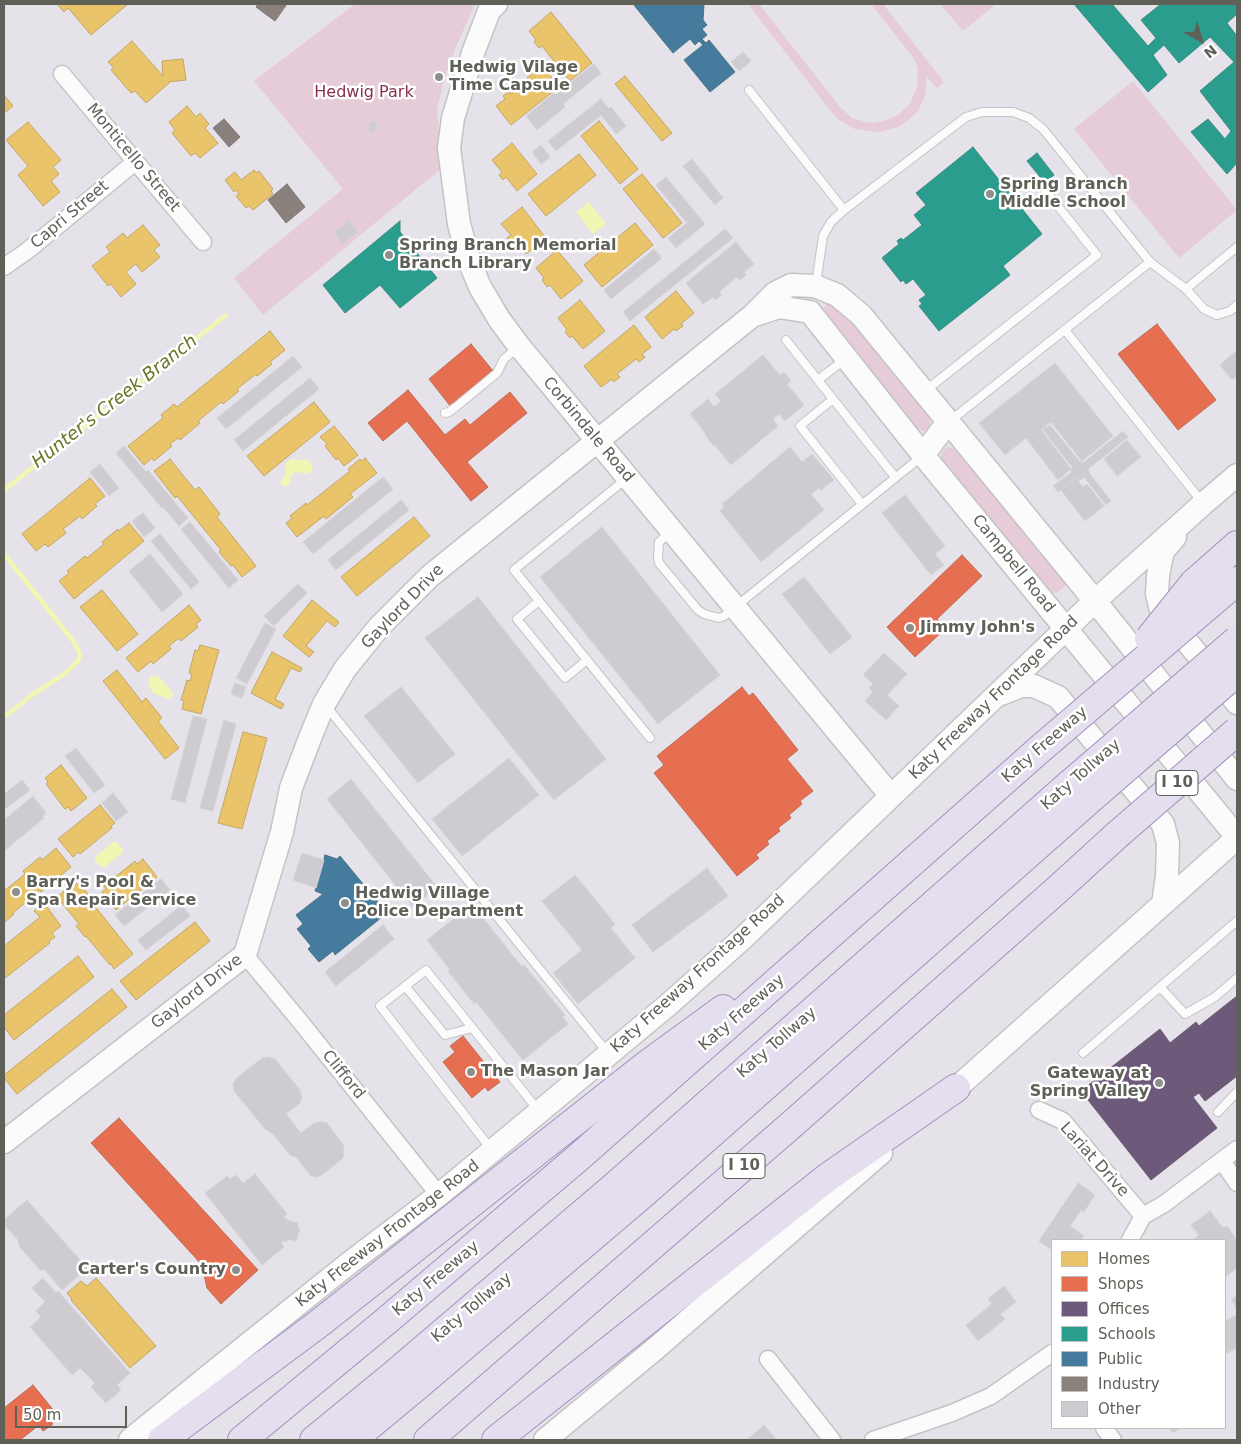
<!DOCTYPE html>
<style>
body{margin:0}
#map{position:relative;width:1241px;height:1444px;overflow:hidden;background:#e6e2ea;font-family:"DejaVu Sans",sans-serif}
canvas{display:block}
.frame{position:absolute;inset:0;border:5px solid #5f6158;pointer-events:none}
.legend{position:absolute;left:1051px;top:1239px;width:175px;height:190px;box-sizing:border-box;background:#fff;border:1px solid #bfc0bc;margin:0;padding:6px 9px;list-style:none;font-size:15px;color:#5f6158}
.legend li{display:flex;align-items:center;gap:10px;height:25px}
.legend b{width:25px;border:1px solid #bfc0bc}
.north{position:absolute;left:1176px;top:15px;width:50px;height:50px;-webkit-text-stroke:4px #fff;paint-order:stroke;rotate:141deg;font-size:14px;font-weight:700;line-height:20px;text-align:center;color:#5f6158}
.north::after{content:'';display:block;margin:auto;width:18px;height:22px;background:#5f6158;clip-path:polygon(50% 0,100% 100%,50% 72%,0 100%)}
.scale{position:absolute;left:15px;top:1406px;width:112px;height:22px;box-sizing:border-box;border:2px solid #5f6158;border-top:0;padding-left:6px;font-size:15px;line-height:18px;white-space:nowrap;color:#5f6158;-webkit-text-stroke:4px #fff;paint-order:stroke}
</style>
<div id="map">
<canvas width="1241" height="1444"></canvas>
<div class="frame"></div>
<ul class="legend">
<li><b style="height:14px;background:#e9c46a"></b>Homes</li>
<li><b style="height:14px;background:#e76f51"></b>Shops</li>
<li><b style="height:14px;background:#6d597a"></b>Offices</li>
<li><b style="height:14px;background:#2a9d8f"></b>Schools</li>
<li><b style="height:14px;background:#457b9d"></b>Public</li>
<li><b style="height:14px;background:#8a817c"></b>Industry</li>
<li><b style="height:14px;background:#ceccd1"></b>Other</li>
</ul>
<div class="north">N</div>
<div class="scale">50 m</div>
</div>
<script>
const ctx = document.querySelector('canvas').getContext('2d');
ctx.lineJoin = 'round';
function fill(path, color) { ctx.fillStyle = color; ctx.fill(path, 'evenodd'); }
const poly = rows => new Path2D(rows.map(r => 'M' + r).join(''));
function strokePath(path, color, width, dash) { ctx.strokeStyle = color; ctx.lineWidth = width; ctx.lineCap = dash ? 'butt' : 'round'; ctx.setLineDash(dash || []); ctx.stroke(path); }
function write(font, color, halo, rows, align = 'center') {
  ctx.font = font + ' "DejaVu Sans",sans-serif'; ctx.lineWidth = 5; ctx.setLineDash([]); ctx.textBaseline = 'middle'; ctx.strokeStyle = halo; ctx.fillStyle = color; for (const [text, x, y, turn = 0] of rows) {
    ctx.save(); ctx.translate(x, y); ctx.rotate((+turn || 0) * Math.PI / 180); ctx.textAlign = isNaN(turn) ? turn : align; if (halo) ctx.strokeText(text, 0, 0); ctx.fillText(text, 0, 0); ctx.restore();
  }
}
const green = poly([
 [355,4,475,4,456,47,444,80,437,109,442,168,263,315,234,278,343,189,254,81],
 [748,4,759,4,840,107,852,118,866,122,873,123,884,121,897,116,910,104,917,87,918,71,916,63,912,56,871,4,883,4,944,82,937,88,927,77,925,96,918,111,906,122,898,127,879,132,855,129,839,120,833,114],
 [940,4,996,4,963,31],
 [1133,81,1237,210,1179,258,1074,129],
 [827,301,844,306,926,406,931,424,928,430,922,431,906,422,828,321,824,308],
 [948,447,953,448,967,457,1065,582,1065,586,1058,592,1053,593,949,475,941,458,942,451]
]);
const water = poly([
 [589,202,606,224,593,234,576,212],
 [291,459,302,460,305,459,312,464,313,469,308,474,296,472,291,476,290,483,287,486,284,486,281,484,281,480,286,475,285,467,286,463],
 [151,676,156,676,160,678,173,693,172,697,168,699,153,693,148,684],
 [113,842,117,842,123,850,122,853,105,867,101,867,95,860,95,857]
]);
const homes = poly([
 [57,4,128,4,91,35,68,8,64,12,57,4],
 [551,12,592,63,570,81,561,70,559,71,555,66,557,65,542,46,539,48,534,42,536,40,529,31,551,12],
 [132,41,163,76,162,61,183,59,186,80,168,82,169,83,146,103,135,91,131,93,111,70,114,68,108,62,132,41],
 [544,68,559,87,511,125,496,106,505,99,503,96,509,91,511,94,528,80,527,78,533,73,535,75,544,68],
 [625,76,672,133,662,141,615,84,625,76],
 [4,95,13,106,4,113,4,95],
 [187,106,196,117,200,113,209,124,205,128,218,143,200,158,195,153,191,156,172,133,175,130,169,122,187,106],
 [599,121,638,169,620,184,581,136,599,121],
 [28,122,61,160,53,167,59,174,51,181,60,192,43,206,18,175,28,166,6,140,28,122],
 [512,143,537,174,517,191,506,177,503,180,499,175,502,172,492,160,512,143],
 [579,154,596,175,546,216,528,194,579,154],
 [254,170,256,173,259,171,273,189,271,191,273,194,253,210,249,206,246,208,236,196,239,194,236,190,234,192,225,180,235,172,241,180,254,170],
 [642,174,682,223,663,238,623,189,642,174],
 [522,207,546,238,526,254,515,241,511,244,507,238,511,235,501,224,522,207],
 [635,223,653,245,602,287,584,265,635,223],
 [143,225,160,245,154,250,160,257,142,272,136,264,126,272,136,284,121,297,111,284,108,286,92,266,110,252,106,247,123,233,127,238,143,225],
 [557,250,583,281,561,299,550,285,547,287,542,280,544,278,536,268,557,250],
 [676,291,694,313,681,324,683,326,676,331,674,329,662,339,645,317,676,291],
 [580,300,605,331,583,349,572,336,570,338,565,332,567,330,558,318,580,300],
 [634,325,651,347,642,354,645,357,639,362,636,359,617,374,620,377,614,382,612,379,601,387,584,366,634,325],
 [270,331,285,350,270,362,272,364,257,376,256,374,237,389,239,391,223,404,221,402,198,421,200,423,180,440,178,438,170,444,172,446,154,461,152,458,144,465,128,446,163,418,161,415,174,404,177,407,270,331],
 [314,402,330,422,264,476,247,456,314,402],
 [334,426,358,455,344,466,338,458,336,460,325,446,327,444,320,437,334,426],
 [365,458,377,473,350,494,353,497,326,519,324,516,297,537,286,523,292,518,290,516,306,503,307,505,350,471,348,469,360,459,362,461,365,458],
 [170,459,195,490,199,487,220,514,217,517,256,566,242,577,233,565,231,566,219,552,221,550,177,496,175,498,154,471,170,459],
 [90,478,105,496,95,504,97,506,82,519,80,516,63,529,66,533,48,547,45,544,36,551,22,534,90,478],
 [414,517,430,536,357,596,341,577,414,517],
 [129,523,144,541,74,599,59,581,69,573,67,571,85,556,87,558,104,544,102,542,118,529,119,531,129,523],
 [102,590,138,634,117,651,80,607,102,590],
 [312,600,339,622,335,627,327,621,306,646,314,652,309,657,283,636,312,600],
 [189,605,201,620,196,624,198,627,181,641,179,638,169,646,171,649,153,664,151,661,138,672,126,658,189,605],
 [200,645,219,650,201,714,182,709,184,701,181,700,187,680,190,681,192,674,189,673,195,650,198,651,200,645],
 [272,652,302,668,300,672,291,668,275,699,284,704,281,709,251,693,272,652],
 [117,670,142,702,146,698,162,718,158,721,179,748,165,759,103,681,117,670],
 [243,732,267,738,242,829,218,823,243,732],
 [61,765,87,798,71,811,68,807,65,809,46,784,48,782,45,778,61,765],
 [100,805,115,823,111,826,112,828,80,854,78,852,73,857,58,839,100,805],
 [56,848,71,867,41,892,40,890,13,913,14,914,4,923,4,891,25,874,23,871,40,857,42,860,56,848],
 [143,859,157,877,116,910,102,892,106,889,104,886,135,861,137,864,143,859],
 [75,882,78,885,80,884,88,894,86,895,133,954,114,969,111,964,110,965,86,936,85,937,76,926,79,924,57,897,75,882],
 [44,903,61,926,52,933,55,937,49,941,50,943,5,978,4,977,4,946,40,917,34,911,44,903],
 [195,922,210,941,136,1000,120,981,195,922],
 [78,956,94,977,14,1040,4,1027,4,1015,78,956],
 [112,989,127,1007,17,1094,4,1078,4,1075,112,989],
 [96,1278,156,1346,130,1368,71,1300,72,1299,67,1293,81,1281,87,1286,96,1278]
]);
const shops = poly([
 [1157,324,1216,400,1178,430,1118,354,1157,324],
 [471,344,494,372,451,407,429,379,471,344],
 [408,390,445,435,465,419,470,425,510,392,527,413,467,462,488,487,471,501,407,421,383,441,368,423,408,390],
 [962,555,982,576,937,619,946,628,915,657,887,627,962,555],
 [742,687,749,696,753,693,798,750,787,759,813,791,800,801,802,804,789,815,791,818,778,828,780,831,767,841,769,844,756,855,759,858,737,876,654,773,664,765,657,756,742,687],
 [463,1036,500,1082,488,1091,485,1087,472,1098,443,1062,455,1052,450,1046,463,1036],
 [119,1118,258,1270,221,1304,207,1288,202,1265,91,1143,119,1118],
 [33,1385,55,1412,48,1418,53,1424,43,1431,39,1425,20,1440,4,1440,4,1408,33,1385]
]);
const offices = poly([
 [1237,996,1237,1076,1205,1101,1199,1093,1193,1097,1217,1128,1151,1180,1081,1091,1160,1029,1170,1043,1196,1022,1199,1026,1237,996]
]);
const schools = poly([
 [1074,4,1112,4,1148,46,1156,38,1141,20,1161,4,1237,4,1237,14,1227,23,1237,36,1237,163,1227,174,1191,132,1208,119,1225,139,1231,131,1200,91,1234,62,1210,37,1179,63,1164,45,1153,55,1167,75,1148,92,1074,4],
 [973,147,1042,234,1003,266,1010,275,939,331,919,306,922,304,919,300,926,295,913,279,906,284,903,280,901,282,882,258,899,244,897,241,901,238,903,240,922,225,914,215,926,205,916,193,973,147],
 [1037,153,1054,175,1045,183,1027,161,1037,153],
 [400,221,400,232,437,278,400,308,380,285,345,313,323,285,400,221]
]);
const public = poly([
 [633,4,704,4,703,20,707,25,702,29,707,35,702,39,706,43,709,40,735,72,710,92,684,60,703,45,699,41,695,45,690,39,673,53,633,4],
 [325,855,337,859,340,856,387,913,335,955,333,951,319,962,308,949,311,946,297,929,303,924,296,915,323,894,315,891,325,855]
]);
const industry = poly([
 [258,4,287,4,275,21,256,7,258,4],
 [224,119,240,137,229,147,213,128,224,119],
 [287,184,305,207,286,223,268,200,287,184]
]);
const stream = poly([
 [4,490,226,315],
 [4,554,74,642,78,649,80,655,78,661,63,675,32,695,4,717]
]);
const building = poly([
 [743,52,751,61,739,71,731,62,743,52],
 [594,64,601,73,563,104,565,107,537,130,526,116,554,93,555,95,594,64],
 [601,99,609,109,611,107,626,126,616,134,601,115,556,151,548,141,601,99],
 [370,122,377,122,376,132,369,132,370,122],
 [541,145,550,157,541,164,532,152,541,145],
 [692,159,723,198,715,205,683,166,692,159],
 [666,177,705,224,676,248,668,238,687,223,656,185,666,177],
 [349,221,358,232,343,244,334,232,349,221],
 [725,229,733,238,630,321,623,312,725,229],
 [736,242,754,264,744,272,746,275,740,280,737,277,719,292,722,295,715,300,713,297,703,304,686,283,736,242],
 [654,249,662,258,611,299,604,290,654,249],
 [1237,350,1237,376,1232,380,1220,365,1237,350],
 [763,355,780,375,784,372,791,381,787,384,804,405,785,421,779,414,773,419,778,426,731,465,715,445,714,446,705,435,706,434,690,414,708,399,714,407,721,401,715,394,763,355],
 [293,356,302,367,226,429,217,418,293,356],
 [1055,363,1113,436,1082,461,1051,422,1041,430,1071,469,1058,480,1026,438,1005,455,979,423,1055,363],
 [310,378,319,389,243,451,234,440,310,378],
 [1050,425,1080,462,1081,461,1083,463,1123,431,1128,437,1088,469,1090,472,1089,473,1111,501,1106,505,1084,477,1079,481,1077,477,1058,492,1053,486,1072,472,1070,470,1073,468,1043,430,1050,425],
 [1127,440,1141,457,1117,476,1104,459,1127,440],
 [124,446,146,472,148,470,188,518,179,526,163,507,162,508,116,453,124,446],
 [790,447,802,462,812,454,834,480,821,490,819,488,811,494,824,510,761,562,720,511,724,507,722,504,790,447],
 [100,464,119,488,109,496,90,472,100,464],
 [383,477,393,489,313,554,303,542,383,477],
 [1076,478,1083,487,1087,484,1104,506,1085,521,1061,490,1076,478],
 [905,495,945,546,935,554,944,565,931,575,882,513,905,495],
 [401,500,409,510,336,570,328,560,401,500],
 [143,513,155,528,144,537,132,521,143,513],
 [190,522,238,580,229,588,181,529,190,522],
 [602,527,720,675,658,724,540,577,602,527],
 [160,534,199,582,191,589,151,541,160,534],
 [150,554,183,594,162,612,129,571,150,554],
 [804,577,852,637,830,654,782,594,804,577],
 [298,584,307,593,274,626,264,616,298,584],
 [478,597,606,759,554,800,425,638,478,597],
 [265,623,276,629,247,684,236,678,265,623],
 [884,653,907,674,887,695,899,706,886,720,865,701,873,692,869,688,873,684,863,675,884,653],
 [235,683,246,687,242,698,231,694,235,683],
 [401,687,455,754,418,783,364,716,401,687],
 [193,716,207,719,185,803,171,799,193,716],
 [224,720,236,724,213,811,200,808,224,720],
 [76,748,105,785,94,793,65,756,76,748],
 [509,758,539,795,462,856,432,819,509,758],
 [351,779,437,887,413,907,327,799,351,779],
 [22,780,30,790,4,810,4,794,22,780],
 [113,793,128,812,116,821,102,803,113,793],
 [33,796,46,813,42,816,44,818,4,851,4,820,33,796],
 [302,853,324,860,316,888,293,880,302,853],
 [707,868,728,896,653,952,632,925,707,868],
 [575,875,615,924,611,928,635,958,578,1004,553,973,582,950,542,901,575,875],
 [161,879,170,890,124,926,115,915,161,879],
 [472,904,522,967,524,965,565,1015,562,1017,568,1024,523,1060,476,1002,474,1004,448,971,450,970,427,940,472,904],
 [182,905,190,916,146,950,138,940,182,905],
 [383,925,394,939,336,986,325,972,383,925],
 [268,1057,275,1059,300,1090,302,1097,300,1103,286,1114,301,1133,314,1123,320,1122,327,1123,344,1146,343,1158,322,1175,315,1177,310,1175,296,1157,290,1155,273,1134,265,1129,234,1091,233,1083,238,1077,262,1058,268,1057],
 [255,1174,287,1214,283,1217,286,1218,286,1220,289,1220,289,1221,298,1223,298,1227,300,1229,296,1241,287,1239,287,1242,283,1241,281,1243,284,1247,262,1265,205,1193,227,1176,230,1179,236,1175,243,1183,255,1174],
 [1078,1183,1095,1195,1084,1212,1081,1210,1070,1226,1084,1236,1081,1240,1052,1240,1052,1250,1039,1241,1078,1183],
 [27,1200,87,1268,62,1290,44,1269,41,1271,19,1246,18,1240,4,1224,4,1220,27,1200],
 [1210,1211,1223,1228,1227,1226,1237,1240,1237,1268,1225,1277,1225,1240,1193,1240,1199,1235,1191,1225,1210,1211],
 [43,1278,56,1293,58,1291,130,1373,117,1385,121,1390,106,1403,91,1387,95,1383,80,1368,72,1375,30,1327,41,1317,36,1311,45,1302,32,1288,43,1278],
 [1004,1286,1016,1302,1000,1314,1005,1319,978,1341,966,1325,992,1304,988,1299,1004,1286],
 [1237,1296,1237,1310,1232,1299,1237,1296],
 [1237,1315,1237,1348,1225,1354,1225,1321,1237,1315],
 [764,1425,777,1440,747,1440,764,1425],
 [1169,1428,1180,1428,1173,1433,1169,1428]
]);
const lane = poly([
 [749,90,844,210],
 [816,284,823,236,831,222,844,210,966,117,982,112,1013,112,1029,118,1043,129,1150,262,1186,289,1204,309,1217,315,1230,311,1237,305],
 [1186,289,1237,247],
 [1065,330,1202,502],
 [786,340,895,477],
 [818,380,844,360],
 [925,391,1097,255,1045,190],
 [833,399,800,426,862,504],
 [445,413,449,412,457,406,497,373,504,359,518,347],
 [950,421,1150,262],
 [670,532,659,542,658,558,659,563,698,610,704,614,719,618,724,616,921,457],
 [539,601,517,619,565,678,587,660,514,570,626,479],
 [587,660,650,738],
 [326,706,607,1052],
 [405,986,445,1035,472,1028],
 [1160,987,1185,1014,1215,997,1237,978],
 [1083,1053,1237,921],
 [1218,1112,1237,1092],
 [491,1149,380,1006,426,970,538,1110]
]);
const street = poly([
 [62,74,203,242],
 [4,267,27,251,135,162],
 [245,955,299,1020,439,1195],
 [1039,1110,1063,1121,1143,1216],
 [1222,1161,1237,1183],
 [1130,1240,1143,1216,1164,1204,1237,1149],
 [768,1359,832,1440],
 [1104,1428,1113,1440],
 [873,1440,952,1413,991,1396,1052,1353]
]);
const secondary = poly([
 [496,4,489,11,473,53,453,118,449,148,459,224,470,263,480,287,499,319,519,346,891,796],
 [810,312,923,455,1237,837],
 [755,315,779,307,810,312],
 [923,455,948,422],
 [1175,537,1163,551,1158,575,1157,594,1161,610,1237,703],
 [1001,694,1021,686,1034,686,1058,697,1163,824,1168,843,1167,876,1163,904],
 [943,1100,1237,838],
 [4,1142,245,955,282,832,291,788,310,738,324,704,345,669,379,627,430,576,752,316,775,293,791,285,815,286,837,295,861,315,1095,601,1237,779],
 [130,1440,211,1374,348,1264,439,1195,668,1005,742,939,1095,601,1203,504,1237,475],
 [545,1440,655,1349,881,1153]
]);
const highway = poly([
 [1194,583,1237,545],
 [1211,603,1237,581],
 [162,1440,317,1325,649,1063,723,1009],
 [242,1440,385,1322,580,1156,1040,749],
 [314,1440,392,1376,615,1186,1071,783],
 [352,1440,416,1387,645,1192,1088,801],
 [428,1440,790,1126,1058,889,1117,835],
 [496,1440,828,1177,956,1088]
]);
const highwayBridge = poly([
 [1149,639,1194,583],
 [1040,749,1211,603],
 [1071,783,1237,640],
 [1088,801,1237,672],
 [1117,835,1237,731]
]);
const markers = [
 [439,77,5,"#8e8e8b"],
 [990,194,5,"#8e8e8b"],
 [389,255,5,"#8e8e8b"],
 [910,628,5,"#8e8e8b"],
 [16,892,5,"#8e8e8b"],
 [345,903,5,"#8e8e8b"],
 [471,1072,5,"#8e8e8b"],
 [1159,1083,5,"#8e8e8b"],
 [236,1270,5,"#8e8e8b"]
];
const shields = [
 [1177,783,42],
 [744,1166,42]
];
const shieldNames = [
 ["I 10",1177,783],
 ["I 10",744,1166]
];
const poiNames = [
 ["Hedwig Vilage",449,68],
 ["Time Capsule",449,86],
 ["Spring Branch",1000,185],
 ["Middle School",1000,203],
 ["Spring Branch Memorial",399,246],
 ["Branch Library",399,264],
 ["Jimmy John's",920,628],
 ["Barry's Pool &",26,883],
 ["Spa Repair Service",26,901],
 ["Hedwig Village",355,894],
 ["Police Department",355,912],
 ["The Mason Jar",481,1072],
 ["Gateway at",1149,1074,"right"],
 ["Spring Valley",1149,1092,"right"],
 ["Carter's Country",226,1270,"right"]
];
const parkNames = [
 ["Hedwig Park",364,93]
];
const streetNames = [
 ["Monticello Street",133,158,50],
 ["Capri Street",70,215,-40],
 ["Corbindale Road",588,430,50],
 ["Campbell Road",1013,564,51],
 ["Gaylord Drive",403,607,-46],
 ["Katy Freeway Frontage Road",994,698,-44],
 ["Katy Freeway",1045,745,-41],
 ["Katy Tollway",1081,775,-41],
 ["Katy Freeway Frontage Road",698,974,-42],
 ["Gaylord Drive",197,992,-38],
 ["Katy Freeway",742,1013,-41],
 ["Katy Tollway",777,1043,-41],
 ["Clifford",343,1075,51],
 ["Lariat Drive",1094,1160,48],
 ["Katy Freeway Frontage Road",388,1234,-38],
 ["Katy Freeway",436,1279,-40],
 ["Katy Tollway",472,1308,-40]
];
const waterNames = [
 ["Hunter's Creek Branch",115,402,-38]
];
fill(green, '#e6cbd8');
fill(water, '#f1f6b3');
fill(homes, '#e9c46a');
strokePath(homes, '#c0a665', 1);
fill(shops, '#e76f51');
strokePath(shops, '#be6b53', 1);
fill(offices, '#6d597a');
strokePath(offices, '#695b70', 1);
fill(schools, '#2a9d8f');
strokePath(schools, '#3a8b7e', 1);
fill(public, '#457b9d');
strokePath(public, '#4d7388', 1);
fill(industry, '#8a817c');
strokePath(industry, '#7d7771', 1);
strokePath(stream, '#f1f6b3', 4.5);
fill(building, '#ceccd1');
strokePath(building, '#d4d1d9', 1);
strokePath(lane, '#c5c3c3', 10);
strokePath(street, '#c5c3c3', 19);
strokePath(secondary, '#c4c3c3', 25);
strokePath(highway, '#a190c1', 30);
strokePath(lane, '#fbfbfc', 8);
strokePath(street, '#fbfbfc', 16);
strokePath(secondary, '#fbfbfc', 22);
strokePath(highway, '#e4deee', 28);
strokePath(highwayBridge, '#a190c1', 30, []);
strokePath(highwayBridge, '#e4deee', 28);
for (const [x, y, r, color] of markers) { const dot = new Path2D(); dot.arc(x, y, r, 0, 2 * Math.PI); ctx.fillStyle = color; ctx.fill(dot); strokePath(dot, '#fff', 2); }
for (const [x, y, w] of shields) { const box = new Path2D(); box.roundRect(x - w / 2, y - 12.5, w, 25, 4); ctx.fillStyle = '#fff'; ctx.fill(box); strokePath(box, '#5f6158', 1); }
write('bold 15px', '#5f6158', null, shieldNames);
write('bold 16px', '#5f6158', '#fff', poiNames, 'left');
write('16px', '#89304a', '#fff', parkNames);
write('16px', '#5f6158', '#fff', streetNames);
write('italic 18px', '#697626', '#fff', waterNames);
</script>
